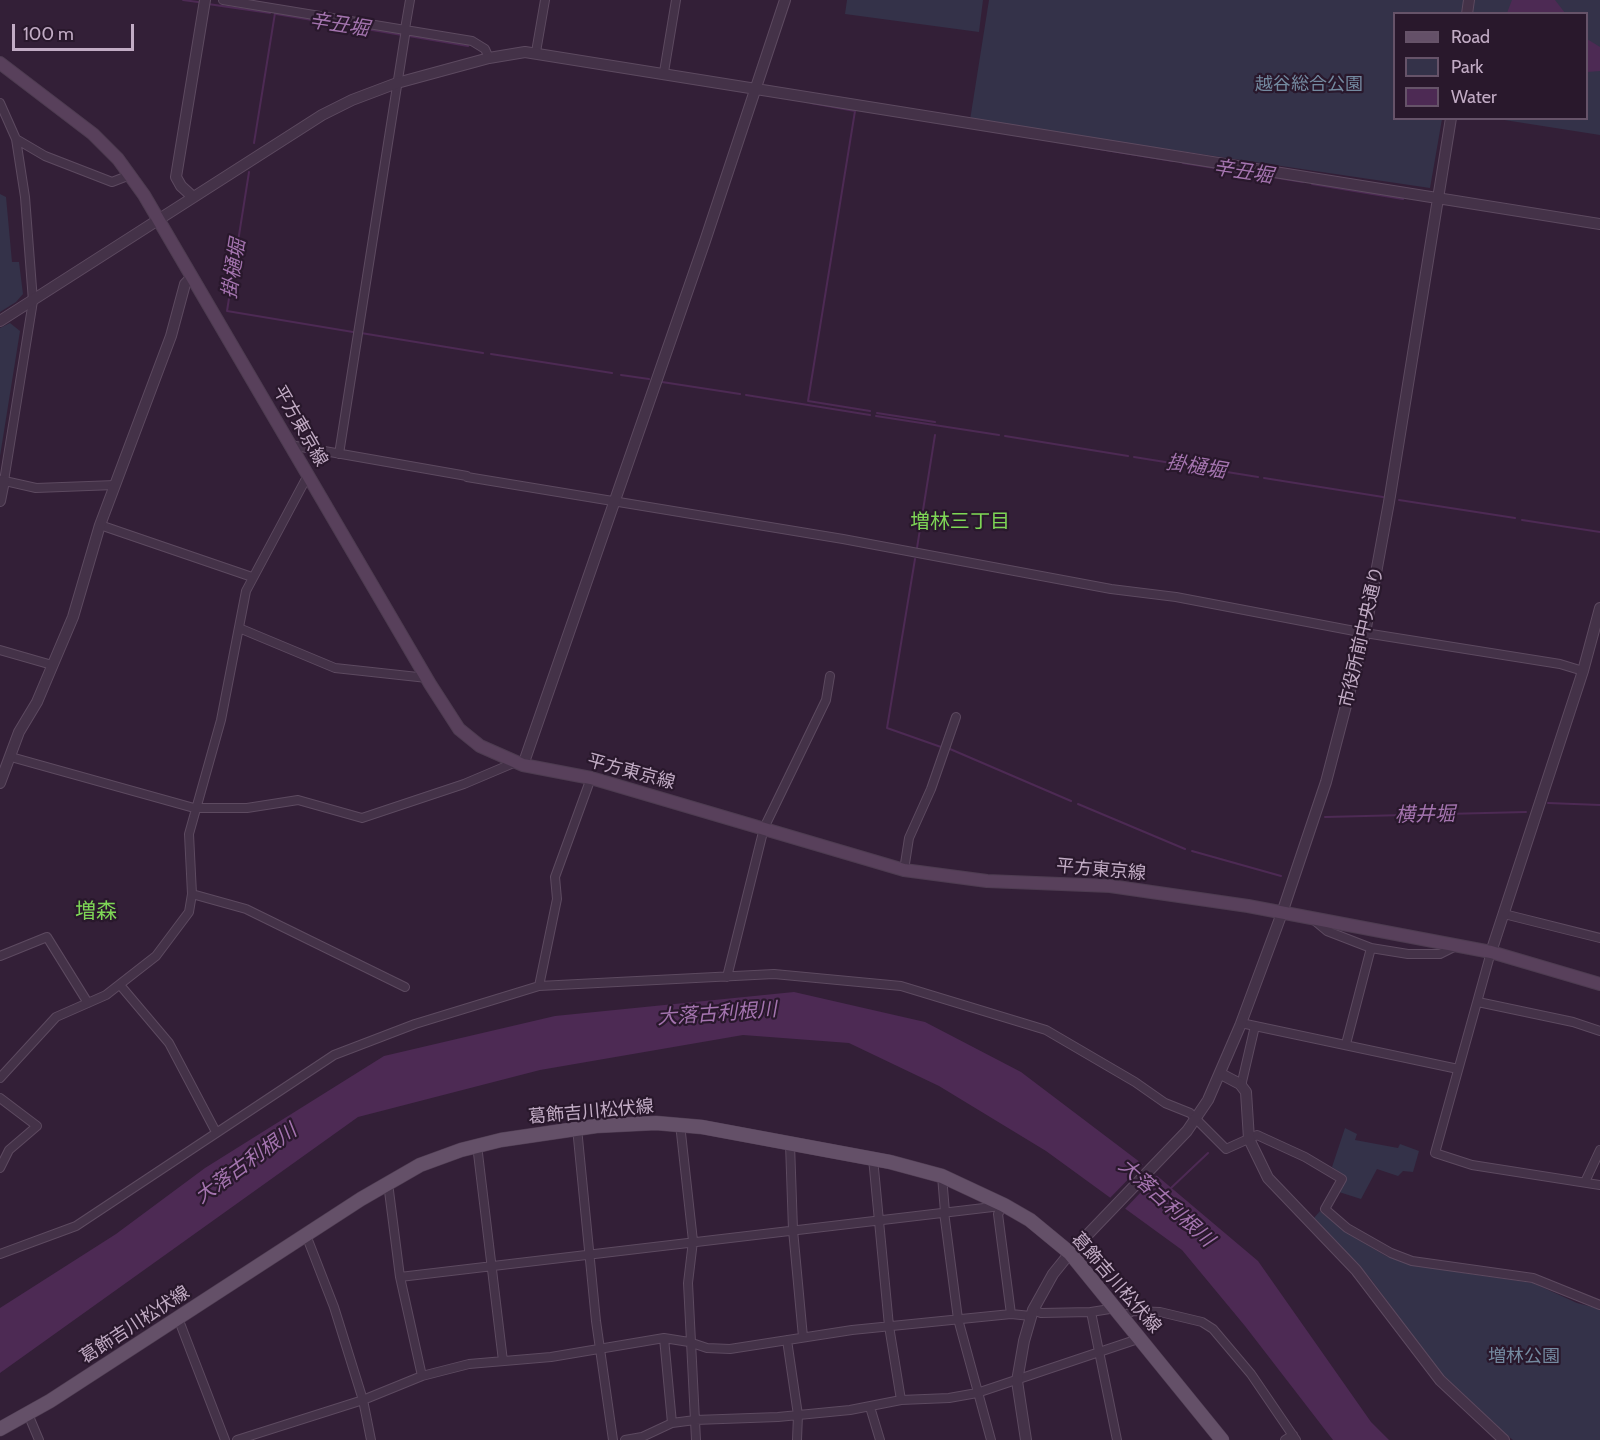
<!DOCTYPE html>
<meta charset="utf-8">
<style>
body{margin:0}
#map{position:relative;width:1600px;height:1440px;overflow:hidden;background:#331f37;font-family:Cabin,sans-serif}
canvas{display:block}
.legend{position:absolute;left:1393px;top:12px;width:195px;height:108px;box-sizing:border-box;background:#29182c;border:2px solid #665369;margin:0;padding:8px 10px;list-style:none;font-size:18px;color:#c2acc5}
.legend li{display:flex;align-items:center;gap:12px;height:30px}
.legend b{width:30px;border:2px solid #665369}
.scale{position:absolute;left:12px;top:24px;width:122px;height:27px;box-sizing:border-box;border:3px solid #c2acc5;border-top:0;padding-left:8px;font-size:18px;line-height:21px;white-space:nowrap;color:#c2acc5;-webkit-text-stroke:4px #29182c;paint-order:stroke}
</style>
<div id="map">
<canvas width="1600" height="1440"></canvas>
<ul class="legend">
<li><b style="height:8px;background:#645068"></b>Road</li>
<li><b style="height:16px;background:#343249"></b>Park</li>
<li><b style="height:16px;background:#4d2a54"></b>Water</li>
</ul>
<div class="scale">100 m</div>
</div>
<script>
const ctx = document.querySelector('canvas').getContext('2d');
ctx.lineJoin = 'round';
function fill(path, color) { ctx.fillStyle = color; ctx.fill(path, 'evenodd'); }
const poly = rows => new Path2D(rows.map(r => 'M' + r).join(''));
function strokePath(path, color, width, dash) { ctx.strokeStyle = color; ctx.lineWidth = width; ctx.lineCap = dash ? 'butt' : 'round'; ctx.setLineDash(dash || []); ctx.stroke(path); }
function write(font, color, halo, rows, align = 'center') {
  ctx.font = font + ' Cabin,"Noto Sans JP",sans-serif'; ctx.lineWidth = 4.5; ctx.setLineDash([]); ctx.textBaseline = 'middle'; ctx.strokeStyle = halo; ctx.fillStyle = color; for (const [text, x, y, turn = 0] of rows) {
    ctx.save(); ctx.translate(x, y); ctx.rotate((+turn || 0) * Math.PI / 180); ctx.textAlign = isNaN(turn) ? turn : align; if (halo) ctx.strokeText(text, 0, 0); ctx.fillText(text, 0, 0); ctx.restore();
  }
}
const green = poly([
 [847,0,983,0,979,32,845,14],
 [989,0,1600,0,1600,135,1498,119,1586,118,1586,14,1394,14,1394,118,1442,119,1430,188,970,120],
 [0,194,6,197,12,262,19,262,23,294,16,302,0,312],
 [10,323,20,331,0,456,0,328],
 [1345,1128,1357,1134,1355,1140,1398,1148,1400,1144,1419,1151,1413,1172,1403,1171,1398,1176,1377,1169,1361,1199,1339,1192,1345,1176,1332,1167],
 [1320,1211,1344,1231,1386,1256,1411,1265,1533,1283,1577,1303,1600,1309,1600,1440,1513,1440,1508,1436,1438,1370,1370,1278,1314,1218]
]);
const water = poly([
 [1512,0,1555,0,1565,13,1507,13],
 [1587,39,1600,47,1600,71,1587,72],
 [794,992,925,1022,1021,1072,1149,1169,1258,1261,1371,1422,1389,1440,1333,1440,1245,1326,1182,1250,1046,1151,939,1086,849,1043,743,1035,540,1070,358,1117,0,1373,0,1308,116,1234,205,1168,384,1056,555,1016]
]);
const pier = poly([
 [1145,1162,1159,1173,1123,1211,1108,1200]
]);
const stream = poly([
 [183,0,198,2],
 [208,4,270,13],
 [276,14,402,35],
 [409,36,468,46],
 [811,103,855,111,808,401,870,411],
 [254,143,275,13],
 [1081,146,1173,161],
 [1183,163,1303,182],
 [249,172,227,311,353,332],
 [1312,184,1403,199],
 [361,333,483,353],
 [491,354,612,373],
 [621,375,649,379],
 [662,382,740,394],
 [746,395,870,415],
 [877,413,935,422],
 [876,416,999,435],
 [1005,436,1128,456],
 [1134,457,1258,477],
 [1264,478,1383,497],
 [1399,500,1515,518],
 [1522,520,1600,532],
 [917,548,935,435],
 [915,559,887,728,941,747],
 [950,749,1071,801],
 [1548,803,1600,805],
 [1078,804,1185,849],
 [1325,817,1526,812],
 [1192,851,1281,876],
 [1171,1188,1208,1153]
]);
const minor = poly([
 [223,0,472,41,485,49,489,58],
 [405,29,410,0],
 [536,52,545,0],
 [664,72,676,0],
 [0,103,16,139,45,156,112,182,130,175],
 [290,445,467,476],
 [339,454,406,29],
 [467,477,843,539,1111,589,1176,597,1365,633,1560,664,1583,671],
 [0,480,36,488,115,485],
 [4,481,33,301,25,197,16,139],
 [100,525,252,577],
 [239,628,335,668,427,678],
 [0,650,52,665],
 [11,757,194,808,247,808,298,800,362,818,464,784,516,762],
 [904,870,909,838,931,789,956,717],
 [192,894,246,909,405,987],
 [1504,914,1600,938],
 [1315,921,1327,931,1371,948,1346,1044],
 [1371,948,1408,954,1440,954,1456,946],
 [1491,952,1435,1153,1472,1165,1600,1185],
 [0,956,47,937,88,1003],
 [727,977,764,828,826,700,830,676],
 [120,985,169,1043,216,1132],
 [539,986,557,899,555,877,591,778],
 [1478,1002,1573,1022,1600,1031],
 [1241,1023,1458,1069],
 [0,1078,56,1017,106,995,156,956,189,912,192,894,189,834,221,720,246,591,308,475],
 [1241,1086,1255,1026],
 [0,1098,37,1126,9,1150,0,1168],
 [680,1124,693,1241,688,1283,696,1440],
 [577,1128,596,1321,613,1440],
 [790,1144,793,1230,803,1337],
 [477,1145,503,1361],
 [873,1158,889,1326,901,1400],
 [942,1176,945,1212],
 [1585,1182,1600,1150],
 [388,1183,400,1277,422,1376,469,1364,551,1357,664,1338,689,1342,707,1348,730,1349,852,1330,1011,1314,1031,1316],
 [1004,1205,998,1214,1011,1314],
 [944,1212,958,1319,991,1440],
 [306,1235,334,1307,363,1400,371,1440],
 [0,1254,76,1226,334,1055,415,1024,539,986,774,974,901,986,1046,1030,1135,1082,1165,1103,1190,1113,1226,1149,1257,1135,1305,1157,1342,1179,1325,1209,1347,1228,1391,1253,1412,1261,1533,1278,1600,1305],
 [400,1277,1001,1206],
 [1033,1310,1041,1313,1091,1312,1116,1308],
 [1091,1312,1117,1440],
 [1123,1316,1133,1311,1160,1312,1202,1322,1213,1329,1251,1374,1296,1440],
 [178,1318,225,1440],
 [664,1338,672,1423],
 [787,1340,798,1415,797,1440],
 [870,1407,880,1440],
 [28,1414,39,1440],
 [237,1440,363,1400,422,1376],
 [625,1440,642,1437,672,1423,695,1420,778,1417,850,1410,901,1400,949,1398,977,1393,1141,1338],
 [1285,1440,1293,1435]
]);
const tertiary = poly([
 [1467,14,1469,0],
 [193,197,181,186,176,177,205,0],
 [0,321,322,115,352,100,397,83,489,58,525,52,1600,224],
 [0,501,4,481],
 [523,765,705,241,785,0],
 [0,783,19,732,37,702,73,617,100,525,171,336,185,284,192,277],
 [1491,952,1583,671,1600,608],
 [1221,1074,1240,1084,1246,1092,1249,1139,1268,1178,1356,1270,1440,1380,1504,1440],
 [1026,1440,1017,1381,1024,1341,1033,1310,1053,1274,1070,1253,1187,1131,1208,1100,1240,1026,1282,913,1326,782,1365,633,1389,502,1451,118]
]);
const secondary = poly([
 [0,63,93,134,118,159,144,195,430,684,459,729,480,746,523,765,591,778,904,870,987,881,1110,886,1248,906,1491,952,1600,984]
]);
const primary = poly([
 [0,1429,50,1401,361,1199,420,1165,461,1150,501,1140,596,1126,656,1123,702,1127,890,1162,942,1176,1004,1205,1030,1220,1070,1253,1222,1440]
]);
const parkNames = [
 ["越谷総合公園",1309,85],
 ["増林公園",1524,1357]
];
const streetNames = [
 ["平方東京線",300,426,60],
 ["市役所前中央通り",1362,637,-77],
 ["平方東京線",631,772,15],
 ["平方東京線",1101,870,5],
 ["葛飾吉川松伏線",591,1112,-5],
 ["葛飾吉川松伏線",1116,1283,49],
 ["葛飾吉川松伏線",135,1325,-33]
];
const waterNames = [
 ["辛丑堀",339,25,9],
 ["辛丑堀",1243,172,9],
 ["掛樋堀",234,269,-81],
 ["掛樋堀",1196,467,9],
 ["横井堀",1425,815,-1],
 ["大落古利根川",717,1014,-4],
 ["大落古利根川",246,1164,-36],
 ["大落古利根川",1166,1203,42]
];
const neighbourhoodNames = [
 ["増林三丁目",960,522]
];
const quarterNames = [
 ["増森",96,912]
];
fill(green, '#343249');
fill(water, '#4d2a54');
fill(pier, '#331f37');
strokePath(stream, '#4d2a54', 2);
strokePath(minor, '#5d4a60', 10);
strokePath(tertiary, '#5d4a60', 12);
strokePath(secondary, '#4e3c51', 14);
strokePath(primary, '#4e3c51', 15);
strokePath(minor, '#443248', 8);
strokePath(tertiary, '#443248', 10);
strokePath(secondary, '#58405b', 12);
strokePath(primary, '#645068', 14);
write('18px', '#748aa0', '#29182c', parkNames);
write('18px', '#c2acc5', '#29182c', streetNames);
write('italic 20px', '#a474af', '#29182c', waterNames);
write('20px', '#7ed656', '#29182c', neighbourhoodNames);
write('21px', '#7ed656', '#29182c', quarterNames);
</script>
